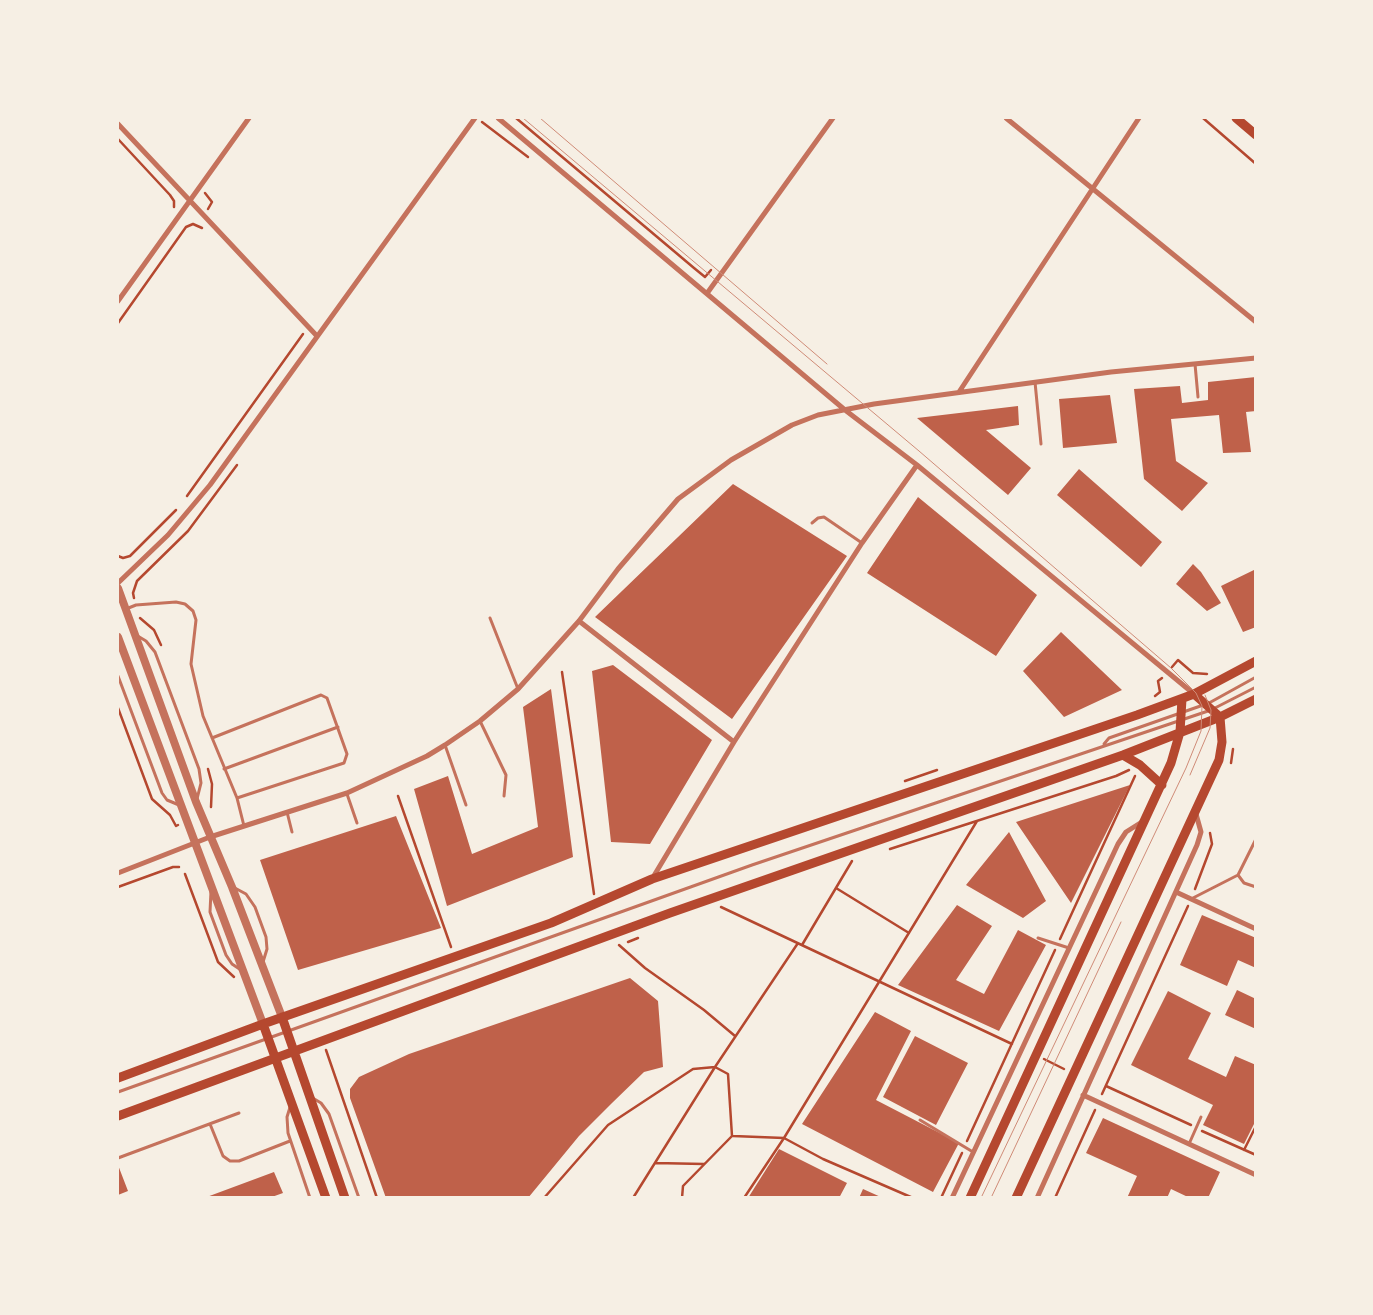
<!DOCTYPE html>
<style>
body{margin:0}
#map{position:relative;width:1373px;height:1315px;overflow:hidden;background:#f6efe4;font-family:"PT Sans Narrow",sans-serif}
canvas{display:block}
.frame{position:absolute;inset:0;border:119px solid #f6efe4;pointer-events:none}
</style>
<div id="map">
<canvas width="1373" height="1315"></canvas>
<div class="frame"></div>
</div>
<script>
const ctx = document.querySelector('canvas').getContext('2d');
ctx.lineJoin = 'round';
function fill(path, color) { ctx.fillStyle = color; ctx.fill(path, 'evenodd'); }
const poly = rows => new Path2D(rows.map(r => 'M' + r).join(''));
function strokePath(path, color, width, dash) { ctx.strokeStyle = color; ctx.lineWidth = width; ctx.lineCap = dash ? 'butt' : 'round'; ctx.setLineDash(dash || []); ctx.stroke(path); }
const building = poly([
 [1256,377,1256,411,1246,412,1251,452,1223,453,1219,415,1171,419,1176,461,1208,483,1182,511,1144,479,1134,389,1180,386,1182,403,1208,400,1208,382],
 [1110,395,1117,443,1063,448,1059,399],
 [1018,406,1019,425,986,430,1031,468,1008,495,917,418],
 [1079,469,1162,542,1141,567,1057,495],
 [733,484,847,556,732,719,595,617],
 [918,497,1037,595,996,656,867,573],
 [1193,564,1201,572,1221,603,1207,611,1176,584],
 [1256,569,1256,627,1243,632,1221,586],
 [1061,632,1122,690,1064,717,1023,671],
 [613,665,712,740,650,844,611,842,592,671],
 [551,689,573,857,447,906,414,789,448,776,472,854,538,827,523,707],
 [1130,785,1071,903,1016,822],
 [396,816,441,928,298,970,260,860],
 [1009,832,1046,901,1023,918,966,885],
 [957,905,992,926,956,980,984,994,1018,930,1046,945,999,1031,898,985],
 [1202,915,1256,938,1256,968,1238,960,1227,986,1180,965],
 [630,978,658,1001,663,1067,644,1072,611,1104,579,1136,528,1198,386,1198,350,1098,350,1089,359,1077,409,1054],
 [1237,990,1256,999,1256,1029,1225,1015],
 [1168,991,1211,1013,1188,1059,1226,1077,1235,1056,1256,1065,1256,1120,1244,1144,1203,1125,1213,1105,1131,1065],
 [875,1012,911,1031,876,1100,959,1143,933,1192,802,1124],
 [915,1036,968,1063,936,1125,883,1097],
 [1103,1118,1220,1172,1208,1198,1190,1198,1171,1189,1167,1198,1127,1198,1137,1176,1086,1153],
 [779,1149,847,1183,839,1198,748,1198],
 [118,1165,128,1191,118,1195],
 [274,1172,283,1193,269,1198,204,1198],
 [863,1189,883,1198,859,1198]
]);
const path = poly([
 [516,118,694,268,705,277,711,270],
 [1203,118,1256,164],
 [482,122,528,157],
 [118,139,170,195,174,201,174,207],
 [205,193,212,202,208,209],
 [118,323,186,227,193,224,202,228],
 [187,496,303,334],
 [118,556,123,558,130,556,176,510],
 [134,598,133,593,137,581,188,531,237,465],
 [140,618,154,630,161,645],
 [1172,667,1178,660,1193,673,1207,674],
 [562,672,594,894],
 [1155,696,1160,692,1158,681,1162,678],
 [118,708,152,799,170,815,176,826,178,825],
 [1231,763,1233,749],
 [208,769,212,784,211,807],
 [905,781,937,770],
 [398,796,451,947],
 [890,849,1116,776,1129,770],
 [185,874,218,962,234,977],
 [118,887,173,867,179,867],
 [836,888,909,933],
 [1195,889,1212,844,1210,833],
 [721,907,1012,1044],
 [1060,939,1135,776],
 [628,942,638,938],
 [619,945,645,968,704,1010,735,1036],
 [802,945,852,861],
 [326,1050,377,1198],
 [1044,1059,1064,1069],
 [1106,1086,1191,1125],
 [1102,1094,1188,906],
 [1202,1131,1256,1155],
 [733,1136,784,1138,823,1159,913,1198],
 [967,1141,1055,950],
 [1244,1150,1256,1126],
 [655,1163,704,1164],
 [544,1198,608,1125,693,1069,715,1067],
 [633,1198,715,1067],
 [682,1198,683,1186,732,1136,728,1074,715,1067,798,943],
 [744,1198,784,1138,977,821],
 [941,1198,962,1153],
 [1055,1198,1095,1110]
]);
const service = poly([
 [1195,364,1198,397],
 [1035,382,1041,444],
 [812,523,818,518,824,517,862,543],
 [126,609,136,605,176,602,185,604,193,611,196,620,191,664,203,716,237,798],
 [490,618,518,689],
 [136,635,146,641,155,652,199,769,201,783,197,799],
 [118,676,162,793,167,800,179,805],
 [480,721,506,775,504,796],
 [212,738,321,695,327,698,347,754,344,763,237,798,244,826],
 [1104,744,1109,738,1209,703,1256,677],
 [445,745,466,805],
 [224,769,338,727],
 [347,794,357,823],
 [287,812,292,832],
 [1256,839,1238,875,1244,883,1256,887],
 [233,887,246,894,255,907,266,937,267,949,263,962],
 [211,891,210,912,226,955,232,964,241,970],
 [1191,899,1238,875],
 [1038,938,1069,948],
 [118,1092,752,865,1211,710,1256,687],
 [311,1097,321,1103,329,1114,359,1198],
 [291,1104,287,1117,288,1133,310,1198],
 [920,1120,973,1152],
 [210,1124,223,1156,230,1161,239,1161,290,1141],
 [1189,1144,1201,1117],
 [118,1158,239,1113]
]);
const minor = poly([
 [498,118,845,410,917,465,1194,694],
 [1006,118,1256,322],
 [118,124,316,335],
 [708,292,833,118],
 [118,301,249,118],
 [959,392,1139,118],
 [118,583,168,535,210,485,475,118],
 [579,621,734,742],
 [118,873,210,837,347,793,427,756,445,745,480,721,518,689,579,621,618,569,678,499,731,460,792,425,818,415,874,404,1111,372,1256,358],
 [652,879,734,742,862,543,917,465],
 [1176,892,1256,929],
 [1083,1095,1256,1175],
 [952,1198,1118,844,1126,832,1145,820],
 [1037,1198,1197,845,1201,832,1196,814]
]);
const tertiary = poly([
 [118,588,196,802,232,887,282,1017],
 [118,637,263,1024]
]);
const secondary = poly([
 [1236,118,1256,135],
 [1123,755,1140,765,1162,785],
 [282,1017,345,1198],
 [263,1024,326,1198],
 [118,1078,263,1024,551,923,652,879,1137,715,1194,694,1256,661],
 [118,1116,670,913,1123,755,1220,717,1256,699],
 [970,1198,1171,763,1180,732,1182,699],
 [1016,1198,1219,760,1222,742,1220,717,1194,694]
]);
const tram = poly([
 [523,118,919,451,1171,668,1196,693,1202,706,1201,731,1186,768,981,1198],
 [540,118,827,364],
 [1190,775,1210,728,1211,710,1205,695],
 [991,1198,1121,922]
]);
fill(building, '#bf614a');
strokePath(path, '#b5482f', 2.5);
strokePath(service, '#c5725c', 3);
strokePath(minor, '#c5725c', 5);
strokePath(tertiary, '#c5725c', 8);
strokePath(secondary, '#b5482f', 9);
strokePath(tram, '#cf8b77', 1);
</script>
